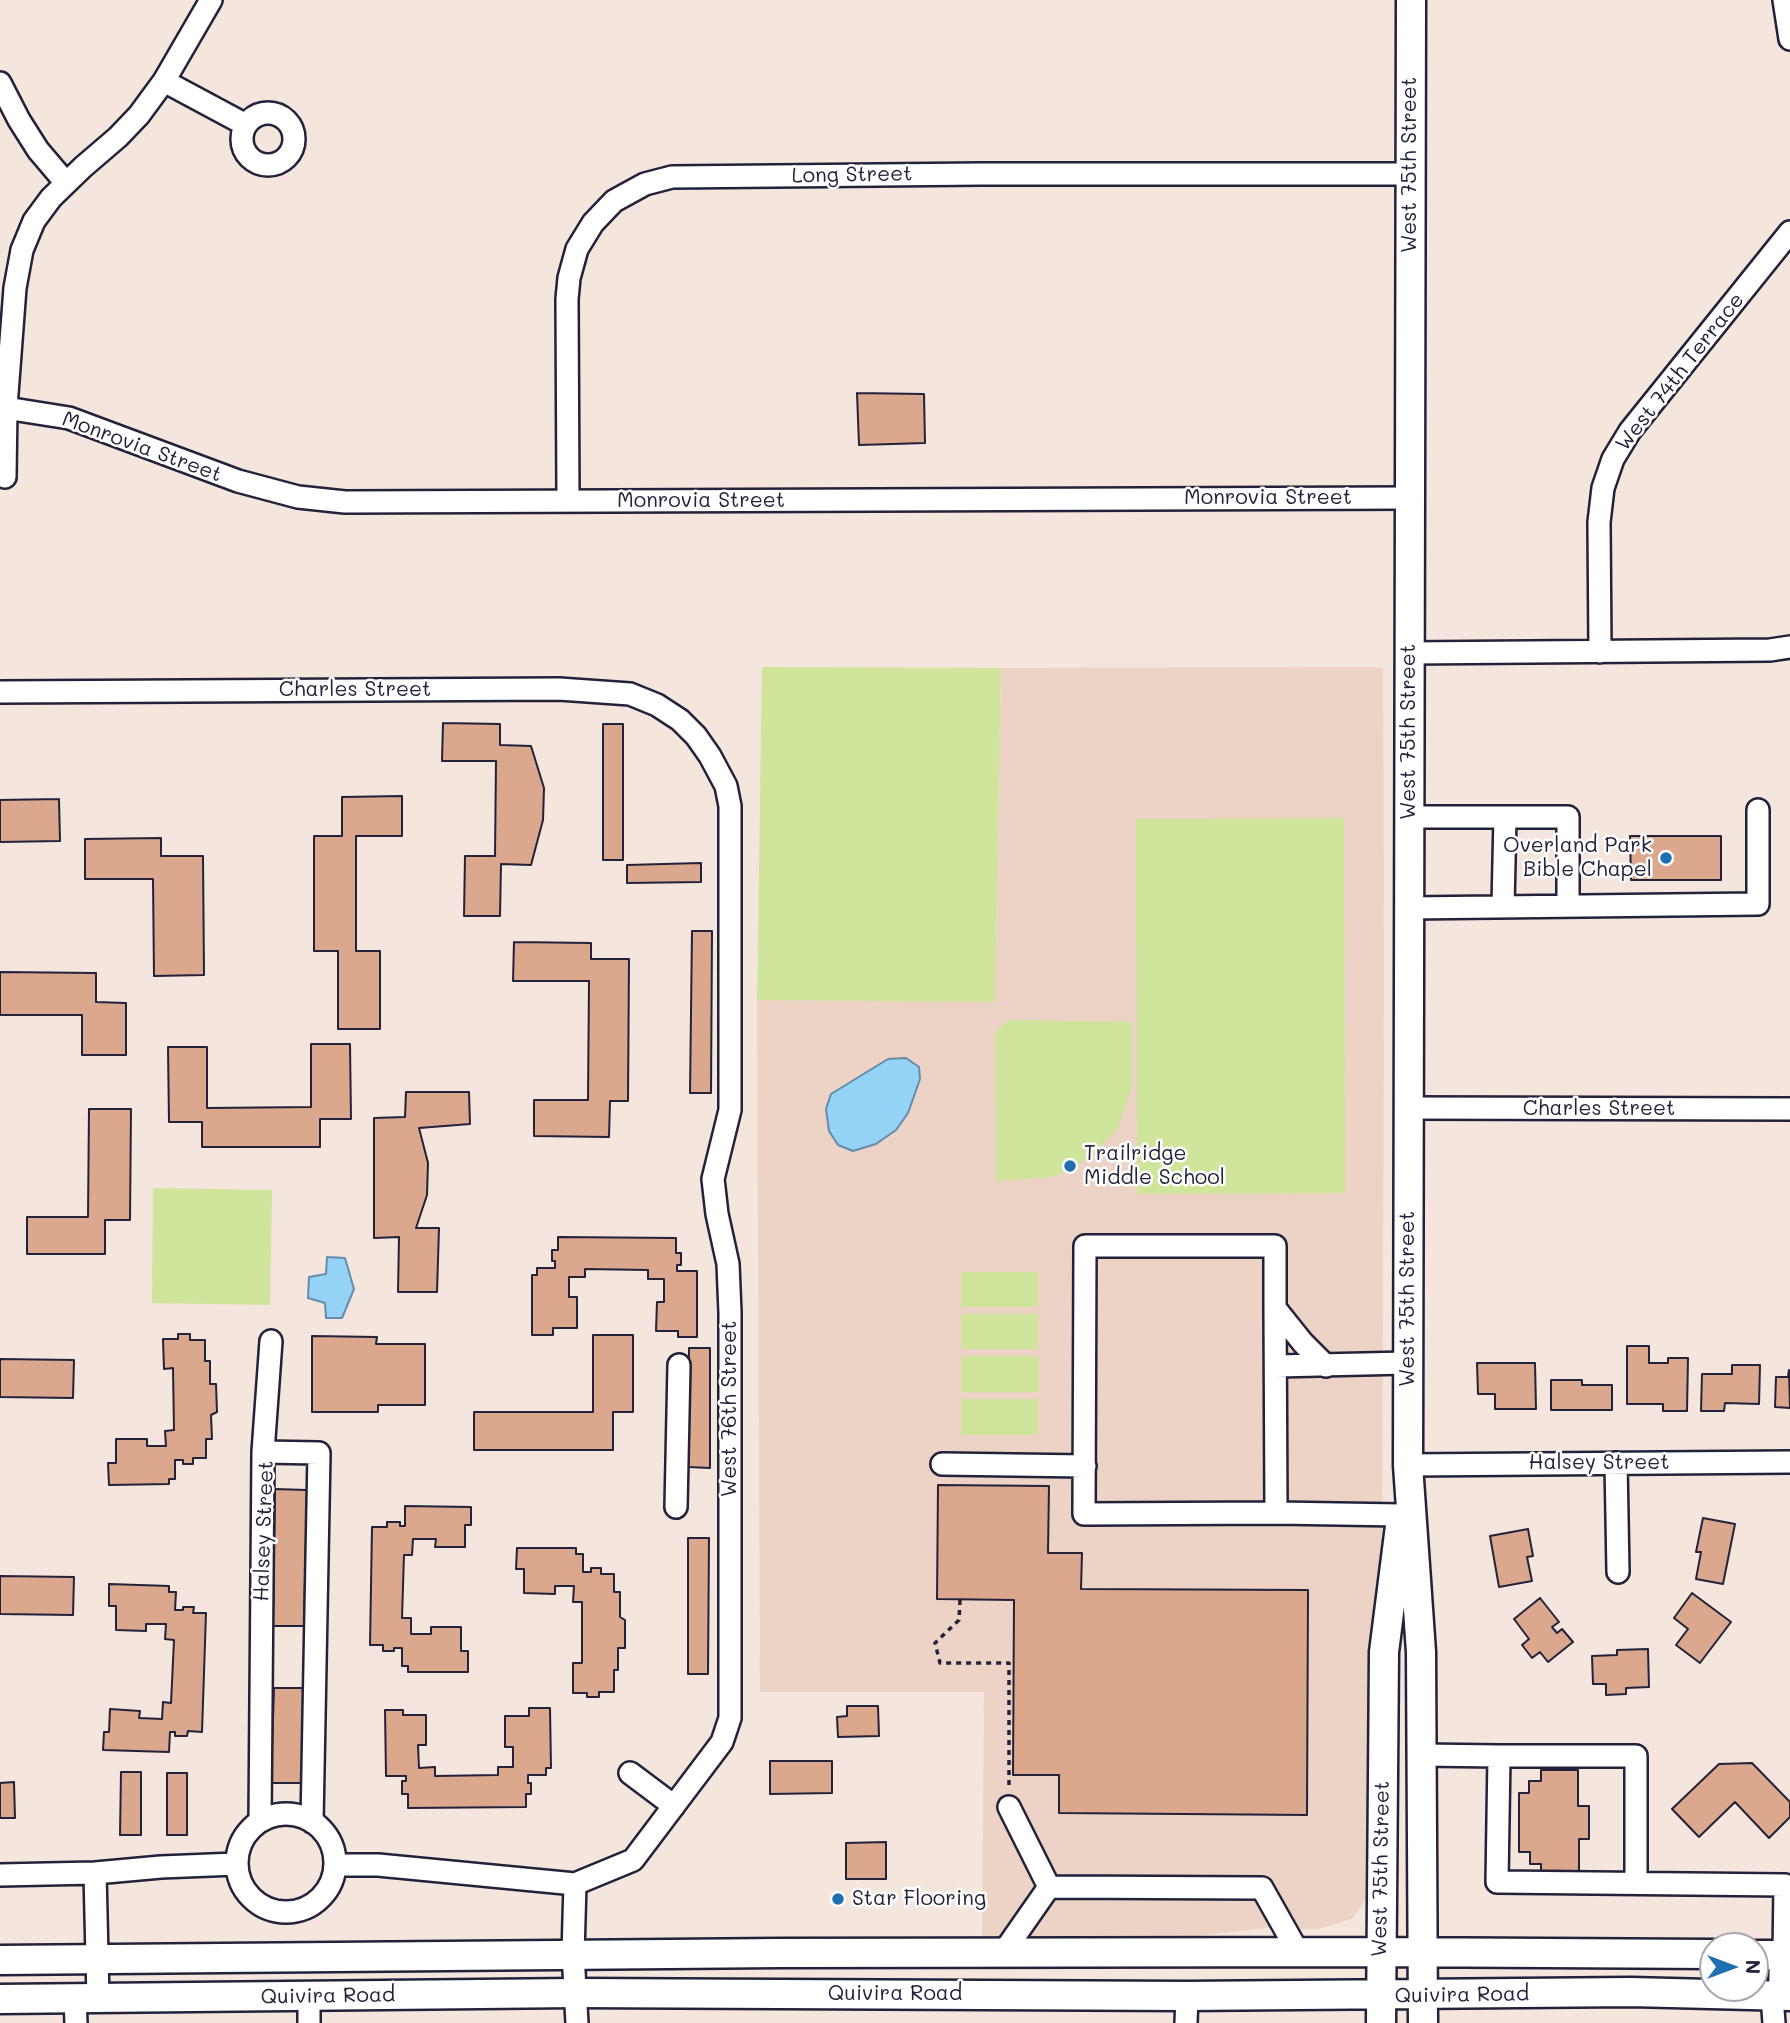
<!DOCTYPE html>
<style>
body{margin:0}
#map{position:relative;width:1790px;height:2023px;overflow:hidden;background:#f4e5dd;font-family:Mali,sans-serif}
canvas{display:block}
.north{position:absolute;left:1699px;top:1932px;width:70px;height:70px;box-sizing:border-box;background:#fff;border:2px solid #a7a7b1;border-radius:50%;rotate:90deg;font-size:19px;font-weight:700;line-height:28px;text-align:center;color:#22223b}
.north::after{content:'';display:block;margin:auto;width:24px;height:32px;background:#1f6fb2;clip-path:polygon(50% 0,100% 100%,50% 72%,0 100%)}
</style>
<div id="map">
<canvas width="1790" height="2023"></canvas>
<div class="north">N</div>
</div>
<script>
const ctx = document.querySelector('canvas').getContext('2d');
ctx.lineJoin = 'round';
function fill(path, color) { ctx.fillStyle = color; ctx.fill(path, 'evenodd'); }
const poly = rows => new Path2D(rows.map(r => 'M' + r).join(''));
function strokePath(path, color, width, dash) { ctx.strokeStyle = color; ctx.lineWidth = width; ctx.lineCap = dash ? 'butt' : 'round'; ctx.setLineDash(dash || []); ctx.stroke(path); }
function write(font, color, halo, rows, align = 'center') {
  ctx.font = font + ' Mali,sans-serif'; ctx.lineWidth = 5; ctx.setLineDash([]); ctx.textBaseline = 'middle'; ctx.strokeStyle = halo; ctx.fillStyle = color; for (const [text, x, y, turn = 0] of rows) {
    ctx.save(); ctx.translate(x, y); ctx.rotate((+turn || 0) * Math.PI / 180); ctx.textAlign = isNaN(turn) ? turn : align; if (halo) ctx.strokeText(text, 0, 0); ctx.fillText(text, 0, 0); ctx.restore();
  }
}
const built = poly([
 [1370,667,1383,668,1384,973,1382,1549,1371,1654,1370,1893,1352,1919,1317,1929,1266,1928,1177,1938,982,1940,984,1692,760,1692,757,1000,995,1001,1001,668]
]);
const green = poly([
 [762,667,1001,668,995,1002,757,1000],
 [1344,818,1345,1193,1137,1194,1136,819],
 [1009,1020,1132,1022,1132,1086,1118,1128,1088,1159,1054,1177,996,1181,995,1033],
 [153,1188,272,1190,270,1305,152,1303],
 [961,1272,1038,1272,1038,1307,961,1307],
 [961,1314,1038,1314,1038,1349,961,1349],
 [961,1356,1039,1356,1039,1392,961,1392],
 [961,1399,1038,1399,1038,1435,961,1435]
]);
const water = poly([
 [906,1058,919,1067,920,1079,908,1113,896,1130,876,1144,853,1151,838,1145,829,1131,826,1109,831,1094,888,1059,906,1058],
 [327,1257,345,1258,354,1289,342,1318,326,1318,325,1303,308,1298,309,1277,326,1274,327,1257]
]);
const building = poly([
 [857,393,924,394,925,443,859,445,857,393],
 [443,723,500,724,500,745,531,746,544,788,543,820,531,865,501,864,500,916,464,916,465,856,495,856,496,761,442,761,443,723],
 [603,724,623,724,623,860,603,860,603,724],
 [402,796,402,836,356,836,356,951,380,951,380,1029,338,1029,338,951,314,951,314,836,342,836,342,797,402,796],
 [59,799,60,841,0,842,0,800,59,799],
 [1630,836,1721,836,1721,880,1631,880,1630,836],
 [161,838,161,856,203,856,204,975,154,976,153,879,85,879,85,839,161,838],
 [701,863,701,882,627,883,627,865,701,863],
 [692,931,712,931,711,1093,690,1093,692,931],
 [514,942,591,943,591,959,629,959,628,1101,610,1101,609,1137,534,1136,534,1100,588,1100,589,981,513,981,514,942],
 [0,972,96,973,96,1002,126,1003,126,1055,82,1055,82,1015,0,1015,0,972],
 [311,1044,350,1044,351,1119,320,1119,320,1147,202,1147,202,1122,169,1122,168,1047,207,1047,207,1108,311,1107,311,1044],
 [406,1092,469,1092,470,1124,419,1128,428,1163,427,1195,416,1228,439,1228,437,1292,398,1292,399,1237,374,1238,374,1118,405,1117,406,1092],
 [89,1109,131,1109,130,1220,105,1220,105,1254,27,1254,27,1217,88,1217,89,1109],
 [558,1237,676,1238,676,1253,681,1253,681,1265,677,1265,677,1271,697,1271,697,1337,678,1337,678,1331,656,1331,657,1302,664,1302,664,1279,648,1279,648,1270,585,1269,585,1277,569,1277,569,1297,577,1297,577,1328,553,1328,553,1335,532,1335,532,1275,537,1275,537,1268,555,1268,555,1261,552,1261,552,1250,558,1250,558,1237],
 [178,1334,190,1334,190,1340,205,1340,205,1361,210,1361,210,1384,216,1384,217,1412,211,1415,212,1439,206,1439,206,1458,193,1458,193,1464,183,1464,183,1460,175,1460,175,1479,169,1479,169,1484,109,1485,108,1463,116,1463,116,1439,147,1439,147,1446,166,1446,165,1431,174,1430,173,1368,164,1369,163,1339,178,1339,178,1334],
 [593,1335,633,1335,633,1412,613,1412,613,1450,474,1450,474,1412,593,1412,593,1335],
 [312,1336,377,1337,376,1344,425,1344,425,1405,378,1405,378,1412,312,1412,312,1336],
 [1627,1346,1649,1346,1649,1363,1668,1363,1668,1358,1688,1358,1687,1411,1663,1411,1663,1404,1627,1404,1627,1346],
 [689,1348,710,1348,710,1468,688,1467,689,1348],
 [0,1359,74,1360,73,1398,0,1397,0,1359],
 [1477,1363,1535,1363,1536,1409,1495,1409,1495,1394,1478,1394,1477,1363],
 [1732,1365,1760,1365,1759,1404,1725,1403,1724,1411,1701,1411,1702,1374,1732,1374,1732,1365],
 [1789,1370,1790,1408,1775,1407,1776,1377,1788,1377,1789,1370],
 [1551,1380,1582,1380,1582,1385,1612,1385,1612,1410,1551,1410,1551,1380],
 [938,1485,1049,1486,1048,1553,1082,1553,1081,1589,1308,1590,1307,1815,1059,1813,1059,1775,1013,1775,1014,1600,937,1599,938,1485],
 [275,1489,307,1490,304,1626,273,1626,275,1489],
 [405,1506,471,1507,471,1525,465,1525,465,1547,435,1547,436,1539,413,1539,412,1555,404,1555,402,1618,411,1618,411,1634,431,1634,431,1627,461,1627,461,1651,468,1651,468,1672,408,1672,408,1666,402,1666,402,1648,394,1648,394,1651,383,1651,383,1645,370,1645,372,1527,387,1527,387,1522,400,1522,400,1526,405,1526,405,1506],
 [1703,1518,1735,1524,1723,1584,1696,1579,1701,1552,1696,1552,1703,1518],
 [1528,1529,1533,1556,1527,1557,1532,1581,1499,1587,1490,1536,1528,1529],
 [688,1538,709,1538,708,1674,688,1674,688,1538],
 [517,1548,576,1548,576,1554,583,1554,583,1572,591,1572,591,1568,601,1568,601,1574,614,1574,614,1592,620,1592,620,1617,625,1620,625,1648,618,1648,618,1670,614,1670,614,1692,599,1692,599,1697,587,1697,587,1693,573,1693,573,1663,582,1663,582,1602,573,1602,574,1586,555,1586,555,1594,524,1593,524,1569,516,1569,517,1548],
 [0,1576,74,1577,73,1615,0,1614,0,1576],
 [109,1584,169,1586,169,1592,176,1592,175,1610,183,1610,183,1607,194,1607,193,1613,206,1613,202,1732,188,1731,187,1736,175,1736,175,1732,170,1732,169,1752,103,1750,104,1732,109,1732,110,1709,140,1711,139,1718,162,1719,163,1702,171,1703,174,1640,165,1639,166,1624,146,1624,146,1631,116,1630,116,1606,109,1606,109,1584],
 [1692,1593,1731,1622,1700,1663,1676,1645,1688,1629,1674,1618,1692,1593],
 [1540,1598,1559,1622,1552,1627,1557,1633,1562,1629,1573,1642,1548,1662,1540,1652,1532,1658,1522,1645,1529,1639,1514,1619,1540,1598],
 [1648,1649,1649,1687,1626,1688,1626,1694,1606,1695,1606,1684,1593,1684,1592,1656,1617,1655,1617,1650,1648,1649],
 [274,1688,305,1688,303,1783,271,1783,274,1688],
 [847,1706,878,1706,879,1736,838,1737,837,1717,847,1716,847,1706],
 [529,1708,550,1708,551,1768,546,1768,546,1775,528,1775,528,1783,531,1783,531,1794,526,1794,526,1807,408,1808,408,1794,402,1794,402,1781,406,1781,406,1776,386,1776,385,1710,403,1710,403,1715,426,1715,426,1745,418,1745,419,1768,435,1767,435,1776,498,1775,498,1767,513,1767,513,1747,505,1747,505,1716,529,1716,529,1708],
 [770,1761,832,1761,832,1793,770,1794,770,1761],
 [1752,1763,1790,1802,1790,1817,1769,1838,1735,1802,1699,1837,1672,1809,1719,1764,1752,1763],
 [1541,1770,1578,1770,1578,1806,1589,1806,1589,1839,1579,1839,1579,1874,1541,1874,1541,1864,1530,1864,1530,1852,1519,1852,1519,1793,1529,1793,1529,1781,1541,1781,1541,1770],
 [121,1772,141,1772,141,1835,120,1835,121,1772],
 [167,1773,187,1773,187,1835,167,1835,167,1773],
 [14,1782,15,1818,0,1818,0,1783,14,1782],
 [886,1842,886,1879,846,1879,846,1843,886,1842]
]);
const path = poly([
 [960,1600,959,1620,935,1643,940,1663,1009,1663,1009,1787]
]);
const minor = poly([
 [1784,0,1790,39],
 [164,81,246,125],
 [0,83,19,120,38,150,66,183],
 '242 139a26 26 0 1 1 52 0a26 26 0 1 1-52 0Z',
 [0,407,69,418,238,481,298,497,345,502,1410,498],
 [5,477,6,407,15,288,22,250,34,221,51,198,83,167,118,137,139,115,164,81,211,0],
 [568,501,567,299,569,278,577,249,593,223,614,201,645,184,672,177,982,174,1410,174],
 [1600,652,1599,522,1603,488,1613,459,1630,431,1790,232],
 [1409,653,1770,650,1790,647],
 [0,692,559,689,630,694,657,705,680,720,696,736,710,756,726,786,730,806,730,1110,713,1179,717,1214,728,1264,730,1313,730,1718,722,1742,633,1860,575,1884,378,1865,335,1865],
 [1409,817,1568,817,1568,906],
 [1503,906,1505,817],
 [1409,908,1758,904,1758,810],
 [1409,1108,1790,1109],
 [1275,1308,1276,1513,1084,1514,1085,1246,1275,1246,1275,1308,1303,1343,1326,1366],
 [1276,1366,1407,1363],
 [263,1452,271,1341],
 [1616,1463,1618,1572],
 [942,1464,1085,1466],
 [1408,1465,1790,1462],
 [676,1507,679,1365],
 [1276,1513,1401,1515],
 [1422,1755,1499,1756,1497,1882,1785,1885,1784,1955],
 [1499,1756,1636,1756,1636,1883],
 [630,1773,674,1806],
 [1009,1807,1049,1887],
 '237 1863a49 49 0 1 1 98 0a49 49 0 1 1-98 0Z',
 [260,1821,263,1452,319,1453,312,1822],
 [95,1873,98,1999],
 [0,1875,95,1873,161,1867,236,1864],
 [575,1884,573,1954,577,2023],
 [1003,1953,1049,1887,1262,1888,1298,1952],
 [1772,1996,1774,2023],
 [309,1997,309,2023],
 [75,1999,76,2023],
 [1186,2023,1187,1996]
]);
const major = poly([
 [1411,0,1408,1465,1421,1652,1423,2023],
 [1755,1955,1790,1955],
 [0,1960,780,1953,1380,1952,1713,1954],
 [1783,1996,1784,1955],
 [0,1999,576,1993,1187,1996,1631,1992,1790,1996],
 [1381,2023,1384,1652,1400,1526]
]);
const markers = [
 [1666,858,7,"#1f6fb2"],
 [1070,1166,7,"#1f6fb2"],
 [838,1899,7,"#1f6fb2"]
];
const streetNames = [
 ["West 75th Street",1410,165,-90],
 ["Long Street",852,175,-1],
 ["West 74th Terrace",1680,372,-52],
 ["Monrovia Street",142,447,20],
 ["Monrovia Street",1268,498],
 ["Monrovia Street",701,501],
 ["Charles Street",355,690],
 ["West 75th Street",1409,732,-90],
 ["Charles Street",1599,1109],
 ["West 75th Street",1408,1299,-90],
 ["West 76th Street",730,1409,-90],
 ["Halsey Street",1599,1463],
 ["Halsey Street",264,1531,-88],
 ["West 75th Street",1381,1869,-89],
 ["Quivira Road",895,1994],
 ["Quivira Road",1462,1995,-1],
 ["Quivira Road",328,1996,-1]
];
const poiNames = [
 ["Overland Park",1652,846,"right"],
 ["Bible Chapel",1652,870,"right"],
 ["Trailridge",1084,1154],
 ["Middle School",1084,1178],
 ["Star Flooring",852,1899]
];
fill(built, '#ecd3c5');
fill(green, '#cfe59b');
fill(water, '#94d3f5');
strokePath(water, '#668cab', 2);
fill(building, '#dba88e');
strokePath(building, '#22223b', 2);
strokePath(minor, '#22223b', 26);
strokePath(major, '#22223b', 33);
strokePath(path, '#22223b', 3.5, [5, 5]);
strokePath(minor, '#fff', 21);
strokePath(major, '#fff', 28);
for (const [x, y, r, color] of markers) { const dot = new Path2D(); dot.arc(x, y, r, 0, 2 * Math.PI); ctx.fillStyle = color; ctx.fill(dot); strokePath(dot, '#fff', 2.5); }
write('21px', '#22223b', '#fff', streetNames);
write('21px', '#22223b', '#fff', poiNames, 'left');
</script>
